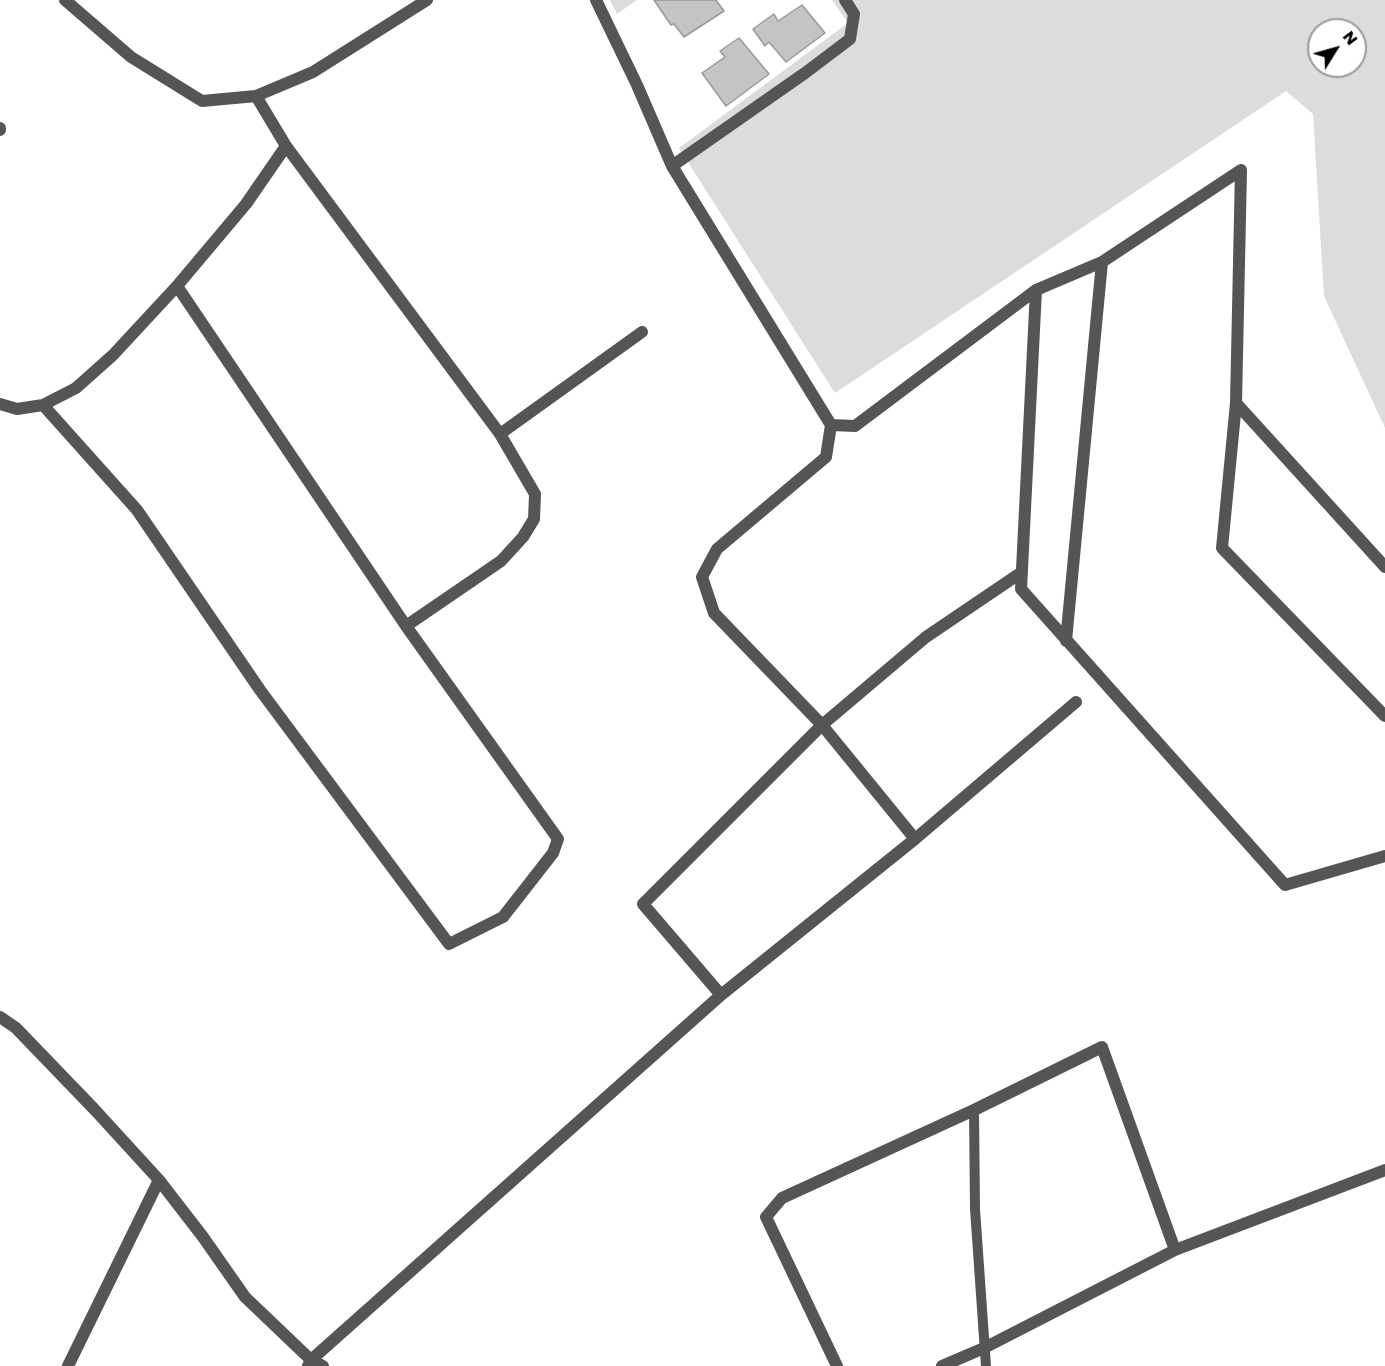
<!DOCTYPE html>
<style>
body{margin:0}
#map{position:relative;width:1385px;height:1366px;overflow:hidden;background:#fff;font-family:Poppins,sans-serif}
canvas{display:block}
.north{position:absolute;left:1307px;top:18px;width:60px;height:60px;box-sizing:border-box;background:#fff;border:2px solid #999;border-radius:50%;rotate:53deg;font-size:16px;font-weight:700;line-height:24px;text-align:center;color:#000}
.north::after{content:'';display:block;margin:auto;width:21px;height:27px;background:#000;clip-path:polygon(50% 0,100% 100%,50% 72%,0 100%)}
</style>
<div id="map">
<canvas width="1385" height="1366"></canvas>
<div class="north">N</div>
</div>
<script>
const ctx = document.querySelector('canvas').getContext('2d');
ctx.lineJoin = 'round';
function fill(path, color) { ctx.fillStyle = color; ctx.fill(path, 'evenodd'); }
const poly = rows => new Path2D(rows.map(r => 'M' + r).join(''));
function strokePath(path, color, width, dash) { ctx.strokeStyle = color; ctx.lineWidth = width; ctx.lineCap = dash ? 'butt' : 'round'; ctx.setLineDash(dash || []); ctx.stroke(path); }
const green = poly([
 [610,0,637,0,617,14],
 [832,0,1385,0,1385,428,1324,296,1313,114,1286,91,835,393,679,148,848,23],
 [1319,30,1355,30,1355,66,1319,66]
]);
const building = poly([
 [654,0,716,0,724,11,684,37,674,24,671,25,654,0],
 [802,5,825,33,786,62,769,42,765,46,753,29,774,14,778,21,802,5],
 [739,38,769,74,726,106,702,73,725,57,720,51,739,38]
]);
const service = poly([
 [974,1110,975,1209,986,1366]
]);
const minor = poly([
 [65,0,131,57,202,101,256,96,313,72,427,0],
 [596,0,637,85,672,166,831,425,855,426,1036,290,1102,262,1241,170],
 [256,96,286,146,500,434,535,494,534,519,523,537,501,561,406,626],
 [0,128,0,130],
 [672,166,805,73,850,39,854,14,845,0],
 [1241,170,1236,403,1385,567],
 [1036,290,1021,589,1285,885,1385,856],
 [1236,403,1222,548,1385,716],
 [0,404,17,409,43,405,76,388,113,355,177,286,246,204,286,146],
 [43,405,137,510,260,690,449,944,503,917,553,853,558,839,406,626,177,286],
 [831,425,826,457,717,549,702,577,714,613,822,725,915,839],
 [500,434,642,332],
 [1066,641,1102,262],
 [721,995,643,904,822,725,926,637,1022,572],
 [0,1017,16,1028,95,1110,159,1180,203,1237,245,1297,311,1360,323,1366],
 [68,1366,159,1180],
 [308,1366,311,1360,721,995,915,839,1076,702],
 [837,1366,766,1217,782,1198,974,1110,1102,1047,1175,1250],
 [942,1366,984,1348,1175,1250,1385,1170]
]);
fill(green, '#dcdcdc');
fill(building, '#c4c4c4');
strokePath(building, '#999', 1.5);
strokePath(service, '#555', 10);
strokePath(minor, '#555', 12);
</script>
